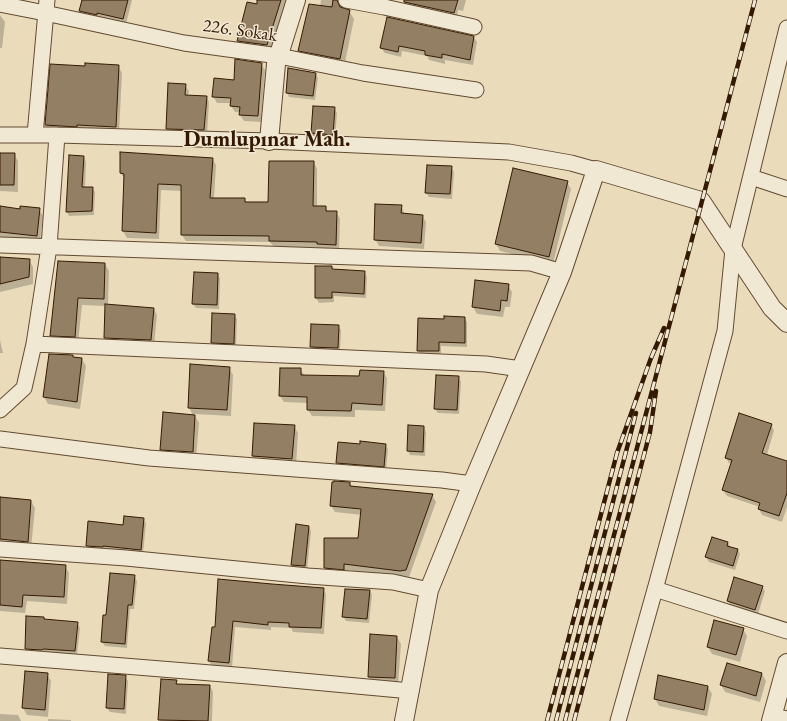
<!DOCTYPE html>
<meta charset="utf-8">
<style>
body{margin:0}
canvas{display:block;background:#eadcbb}
</style>
<canvas width="787" height="721"></canvas>
<script>
const ctx = document.querySelector('canvas').getContext('2d');
ctx.lineJoin = 'round';
function fill(path, color) { ctx.fillStyle = color; ctx.fill(path, 'evenodd'); }
const poly = rows => new Path2D(rows.map(r => 'M' + r).join(''));
function strokePath(path, color, width, dash) { ctx.strokeStyle = color; ctx.lineWidth = width; ctx.lineCap = dash ? 'butt' : 'round'; ctx.setLineDash(dash || []); ctx.stroke(path); }
function write(font, color, halo, rows, align = 'center') {
  ctx.font = font + ' "EB Garamond",serif'; ctx.lineWidth = 3; ctx.setLineDash([]); ctx.textBaseline = 'middle'; ctx.strokeStyle = halo; ctx.fillStyle = color; for (const [text, x, y, turn = 0] of rows) {
    ctx.save(); ctx.translate(x, y); ctx.rotate((+turn || 0) * Math.PI / 180); ctx.textAlign = isNaN(turn) ? turn : align; if (halo) ctx.strokeText(text, 0, 0); ctx.fillText(text, 0, 0); ctx.restore();
  }
}
const shadow = poly([
 [83,0,132,0,126,24,84,17,80,11],
 [258,0,288,0,271,52,242,48,238,41,257,5],
 [321,0,347,0,343,3,341,8,349,11,354,19,344,67,304,59,300,51,320,7],
 [405,0,466,0,463,11,458,10,457,17,407,6,405,2],
 [0,15,5,22,2,48,0,48],
 [474,37,477,42,473,65,445,60,445,64,429,60,427,56,402,51,401,57,385,53,381,48],
 [261,64,265,70,261,122,244,121,240,115,240,112,235,112,231,106,231,103,217,103,213,96],
 [51,65,86,67,118,66,122,73,119,133,50,132,46,125],
 [315,73,318,78,315,100,289,97,287,92],
 [185,85,189,91,188,96,206,96,209,102,207,136,170,135,167,129],
 [334,108,337,113,335,139,315,138,312,133],
 [0,154,14,154,18,161,18,192,0,191],
 [84,157,86,162,85,188,92,188,95,192,94,215,69,216,67,212,67,188],
 [212,158,216,165,214,199,244,199,247,203,269,203,314,162,317,169,317,207,325,207,328,212,336,212,340,219,339,251,274,247,270,242,186,241,182,235,182,191,161,190,159,239,127,238,123,231,125,180,121,173],
 [451,167,454,172,452,199,429,197,426,193],
 [567,182,571,189,553,264,500,251,496,244],
 [401,206,405,214,422,216,426,222,424,249,379,246,375,239],
 [0,207,21,210,39,209,43,216,40,242,0,237],
 [0,258,29,260,33,267,33,284,0,292],
 [59,262,105,264,109,271,108,305,154,309,157,315,154,346,108,344,105,338,106,306,82,305,78,343,55,342,51,335],
 [316,267,331,267,333,270,364,272,367,277,366,298,334,296,334,302,319,303,316,298],
 [218,274,220,279,219,309,196,308,193,304],
 [508,285,512,292,510,307,505,307,503,317,477,314,473,307],
 [234,315,237,319,236,348,214,347,212,343],
 [464,318,467,322,467,347,441,346,441,355,420,355,418,350,445,320],
 [338,326,341,330,340,352,314,351,311,347],
 [0,340,3,353,0,353],
 [50,355,73,356,74,358,82,359,86,366,80,409,48,404,44,397],
 [229,368,233,375,231,416,194,414,199,423,196,459,165,457,161,450,193,416,189,407],
 [300,369,305,376,360,377,383,372,387,378,385,411,355,410,355,417,312,416,308,410,308,403,284,402,280,396],
 [459,377,461,382,459,414,438,413,435,409],
 [255,424,294,426,298,433,296,466,257,463,253,456],
 [771,425,774,430,767,455,787,462,787,507,782,522,762,515,759,509,760,507,727,496,723,490,732,464,729,463,726,458],
 [424,427,426,432,425,456,410,455,408,451],
 [385,445,388,449,386,471,340,467,337,463],
 [350,483,352,487,432,495,436,502,409,577,404,578,347,570,347,576,329,574,325,568,359,539,362,515,335,512,331,506],
 [0,498,31,501,35,508,31,548,0,545],
 [143,519,146,523,143,554,89,550,87,546,124,526],
 [309,527,311,531,307,570,295,569,292,565],
 [712,538,728,543,731,548,738,550,740,554,735,570,709,562,706,557],
 [0,561,65,566,69,573,67,604,27,601,25,613,0,611],
 [134,576,137,581,134,609,130,609,127,648,105,646,102,642,107,617],
 [219,580,323,589,326,594,324,634,293,632,291,628,271,627,271,630,235,627,232,668,213,667,209,661,216,629],
 [762,587,765,591,758,614,730,605,728,601],
 [370,591,372,595,369,623,346,621,343,616],
 [44,618,45,620,77,623,80,628,77,655,28,653,26,649],
 [743,629,747,636,740,662,712,654,708,647],
 [397,637,401,644,398,685,373,684,369,677],
 [47,674,51,681,48,717,27,715,23,708],
 [762,674,766,681,760,702,725,692,721,685],
 [125,676,128,681,126,714,110,712,107,708],
 [162,680,176,681,178,685,210,686,213,692,212,721,160,721],
 [708,687,712,694,707,716,659,706,655,699],
 [0,714,18,715,21,721,0,721],
 [48,719,71,720,71,721,48,721]
]);
const building = poly([
 [82,0,128,0,123,19,97,13,97,15,79,11,82,0],
 [257,0,281,0,267,45,237,41,247,2,257,4,257,0],
 [333,0,337,0,340,7,350,10,340,59,298,51,309,4,332,7,333,0],
 [404,0,458,0,454,13,404,2,404,0],
 [387,17,474,36,470,60,442,54,442,58,425,55,425,51,399,46,398,52,380,48,387,17],
 [235,59,262,63,258,116,239,115,240,107,230,106,231,98,212,97,214,78,234,80,235,59],
 [85,63,119,65,116,127,77,125,77,127,45,125,50,64,85,66,85,63],
 [288,68,316,73,313,96,286,93,288,68],
 [168,83,186,84,185,95,207,96,204,130,166,129,168,83],
 [313,106,335,107,333,135,311,133,313,106],
 [120,152,213,158,210,198,245,198,245,202,268,202,269,161,314,161,313,206,326,206,326,211,337,211,336,245,317,244,317,242,269,241,269,236,181,235,181,185,158,184,156,233,122,231,124,174,120,173,120,152],
 [0,153,15,153,14,185,0,185,0,153],
 [69,155,84,156,82,187,93,187,92,211,66,212,69,155],
 [427,165,452,166,450,194,425,193,427,165],
 [513,168,568,181,549,257,495,244,513,168],
 [375,204,402,205,401,213,423,215,421,243,374,240,375,204],
 [0,206,20,209,20,206,40,208,37,236,0,232,0,206],
 [0,257,30,259,29,277,0,284,0,257],
 [58,261,105,263,104,299,78,298,75,337,50,336,58,261],
 [315,266,332,266,332,269,365,271,364,294,332,292,332,298,315,298,315,266],
 [194,272,218,273,217,305,192,304,194,272],
 [475,280,509,284,507,301,501,300,500,311,472,307,475,280],
 [105,304,154,308,151,340,104,338,105,304],
 [212,313,235,314,234,344,211,343,212,313],
 [444,316,465,317,465,343,439,342,439,351,417,351,418,318,444,319,444,316],
 [311,324,339,325,338,348,310,347,311,324],
 [49,354,73,355,73,357,82,358,77,402,43,397,49,354],
 [190,364,230,367,227,410,188,408,190,364],
 [280,368,301,368,301,375,359,376,360,370,384,371,382,405,352,403,351,411,307,410,307,397,279,396,280,368],
 [436,375,459,376,457,410,434,409,436,375],
 [163,412,195,415,193,452,160,450,163,412],
 [739,413,772,424,762,453,787,461,787,493,779,516,758,509,760,503,722,490,732,460,725,458,739,413],
 [254,423,295,425,292,459,252,456,254,423],
 [408,425,424,426,423,452,407,451,408,425],
 [360,441,386,444,384,467,336,463,338,442,360,444,360,441],
 [334,481,350,482,350,486,433,494,406,570,400,571,344,564,344,570,324,568,324,538,358,538,361,509,330,506,332,482,334,482,334,481],
 [0,497,31,500,28,542,0,539,0,497],
 [124,516,144,518,141,550,103,546,103,547,86,546,88,521,123,525,124,516],
 [296,524,309,526,305,566,291,565,296,524],
 [712,537,728,542,727,546,738,549,733,566,705,557,712,537],
 [0,560,66,565,64,597,23,595,22,607,0,605,0,560],
 [110,573,135,575,132,605,128,605,125,644,101,642,103,615,106,615,110,573],
 [734,577,763,586,755,610,727,601,734,577],
 [218,579,272,584,324,588,321,628,289,627,289,623,268,622,268,625,233,621,229,663,208,661,212,627,215,627,218,579],
 [345,589,370,590,367,619,342,617,345,589],
 [26,616,44,617,44,619,78,622,75,651,43,649,42,650,25,649,26,616],
 [714,620,744,628,736,655,707,647,714,620],
 [370,634,397,636,395,678,368,677,370,634],
 [727,663,762,673,756,696,720,685,727,663],
 [25,671,48,673,45,710,22,708,25,671],
 [108,674,126,675,124,709,106,708,108,674],
 [658,675,708,686,704,710,654,699,658,675],
 [161,679,177,680,176,684,210,685,208,721,158,720,161,679]
]);
const minor = poly([
 [346,0,384,7,474,27],
 [0,4,45,13,184,43,279,56,363,73,476,90],
 [0,135,57,135,269,141,509,152,571,163,596,170],
 [35,135,47,0],
 [751,177,787,189],
 [0,245,531,263,562,272],
 [34,344,486,364,521,369],
 [0,410,24,388,34,344,49,247,57,135],
 [0,439,149,458,442,480,472,484],
 [0,549,126,558,308,576,393,582,429,590],
 [655,589,787,631],
 [0,656,248,676,411,691],
 [772,716,787,719],
 [618,721,656,586,725,331,733,249,787,28]
]);
const tertiary = poly([
 [269,141,276,64,296,0],
 [404,721,429,590,472,484,562,272,596,170,701,201,772,308,787,323],
 [771,721,787,663]
]);
const rail = poly([
 [547,721,617,453,651,358,664,328],
 [556,721,636,413],
 [565,721,755,0],
 [574,721,650,432,656,391]
]);
const streetNames = [
 ["226. Sokak",240,31,8]
];
const districtNames = [
 ["Dumlupınar Mah.",267,140]
];
fill(shadow, '#0003');
fill(building, '#937f63');
strokePath(building, '#351a03', 1);
strokePath(minor, '#624a31', 17);
strokePath(tertiary, '#624a31', 20);
strokePath(minor, '#f1e8d3', 15);
strokePath(tertiary, '#f1e8d3', 18);
strokePath(rail, '#351a03', 4.5);
strokePath(rail, '#f1e8d3', 3, [9]);
write('18px', '#351a03', '#f1e8d3', streetNames);
write('bold 22px', '#351a03', '#f1e8d3', districtNames);
</script>
